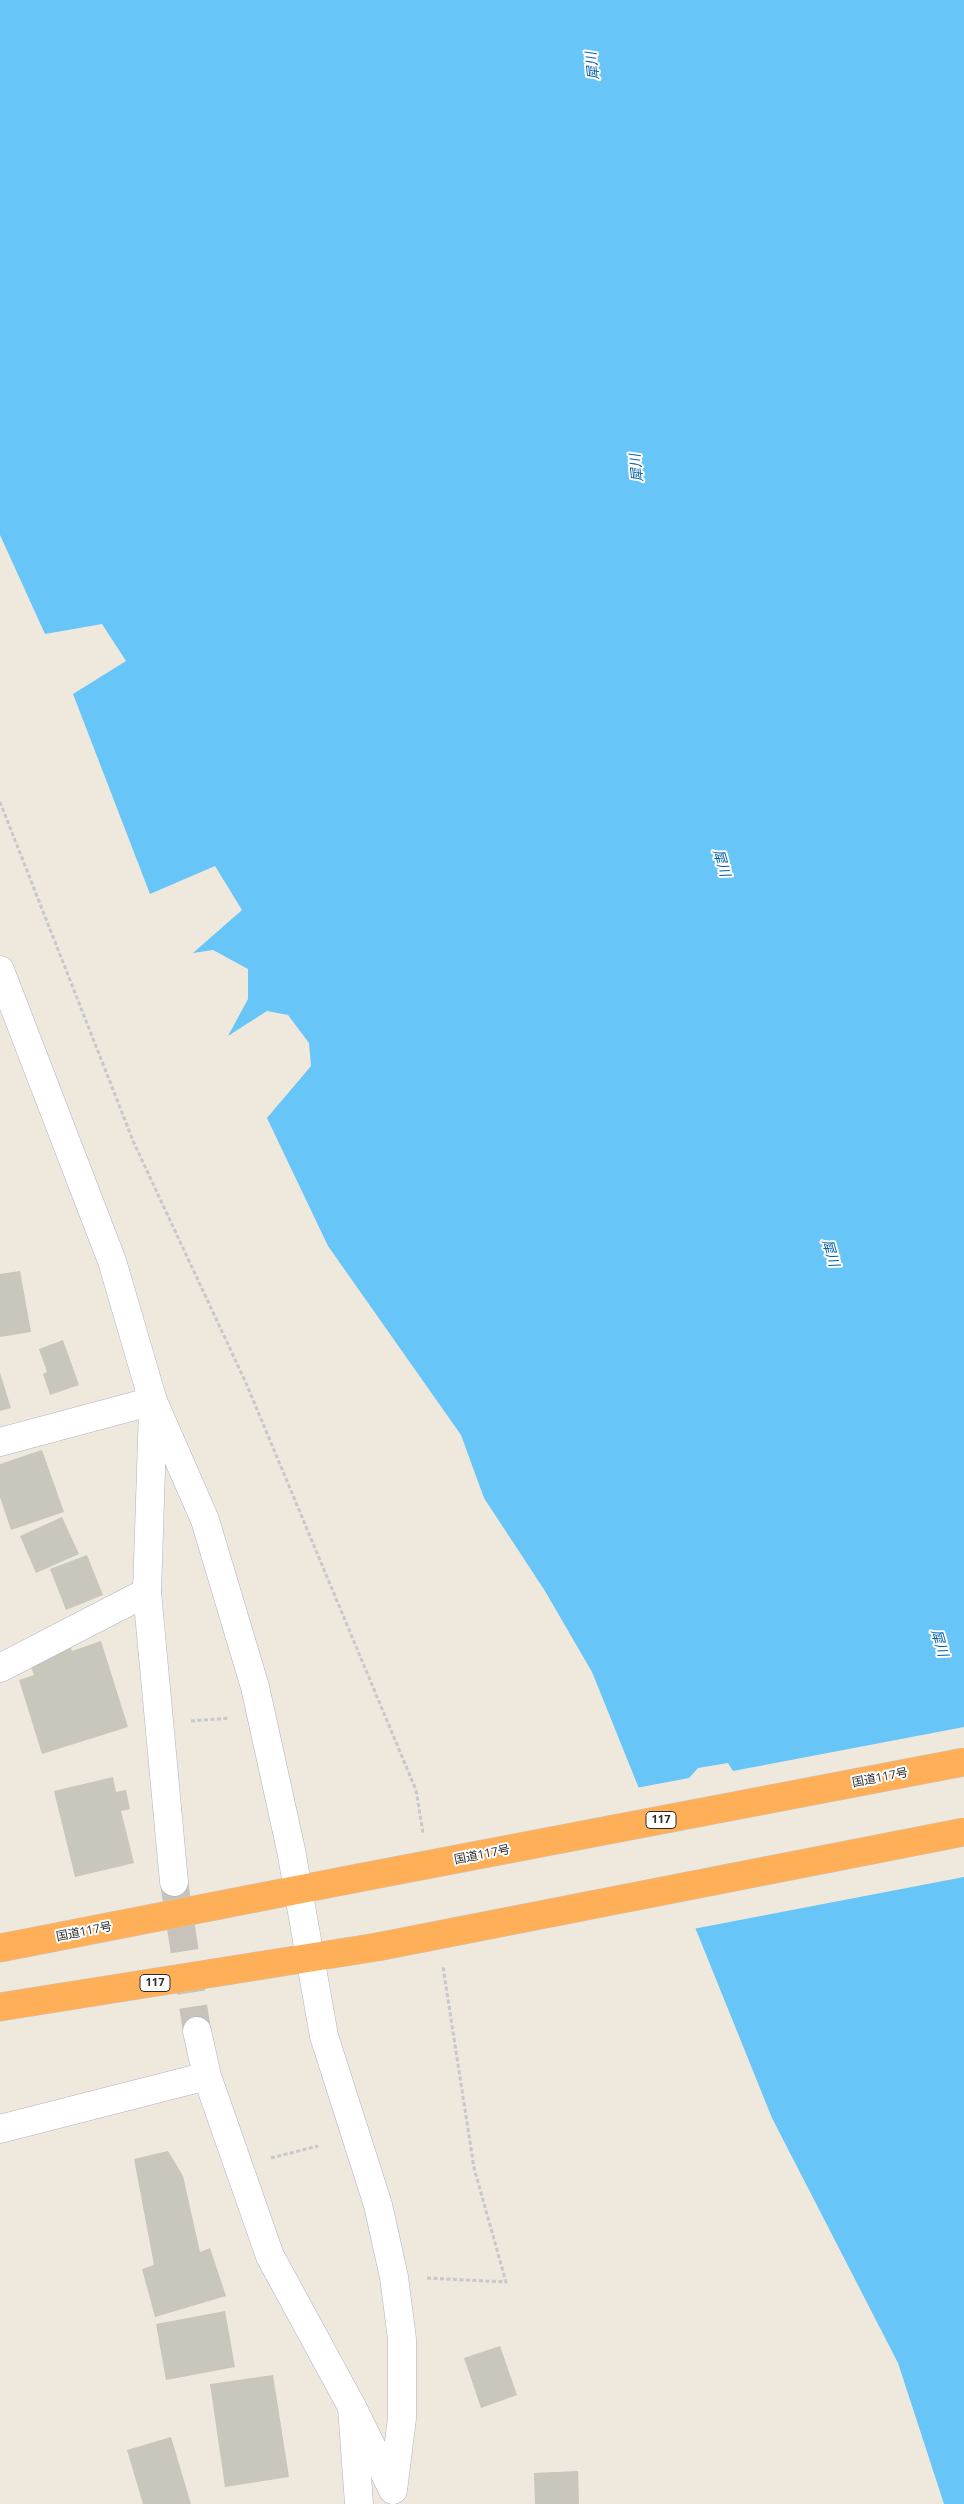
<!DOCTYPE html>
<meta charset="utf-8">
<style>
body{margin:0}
canvas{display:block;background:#eee8dd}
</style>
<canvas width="964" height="2504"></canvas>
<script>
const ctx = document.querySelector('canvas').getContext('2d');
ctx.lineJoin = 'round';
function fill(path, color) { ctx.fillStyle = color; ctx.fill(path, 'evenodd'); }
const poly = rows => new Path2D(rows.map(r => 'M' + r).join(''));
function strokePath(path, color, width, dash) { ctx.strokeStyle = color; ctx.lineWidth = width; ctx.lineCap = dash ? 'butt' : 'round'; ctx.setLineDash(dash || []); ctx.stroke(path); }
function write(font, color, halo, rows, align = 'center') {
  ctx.font = font + ' "Open Sans","Noto Sans JP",sans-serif'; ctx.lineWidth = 4; ctx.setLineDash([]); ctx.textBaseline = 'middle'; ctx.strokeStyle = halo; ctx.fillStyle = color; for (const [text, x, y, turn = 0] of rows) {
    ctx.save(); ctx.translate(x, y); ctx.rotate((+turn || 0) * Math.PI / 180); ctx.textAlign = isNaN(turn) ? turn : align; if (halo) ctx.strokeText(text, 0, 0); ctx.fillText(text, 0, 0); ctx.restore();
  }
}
const water = poly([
 [0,0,964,0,964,2504,944,2504,898,2363,772,2118,592,1672,545,1591,484,1498,461,1435,328,1246,267,1118,311,1066,309,1043,288,1015,267,1011,228,1036,248,999,248,969,213,950,193,953,242,910,215,866,150,894,73,694,126,661,102,624,45,634,0,535]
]);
const pier = poly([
 [964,1727,964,1877,693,1929,636,1788,689,1778,698,1768,728,1763,733,1771]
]);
const building = poly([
 [20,1271,31,1332,0,1337,0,1274],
 [63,1340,79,1385,50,1395,43,1374,47,1372,39,1349],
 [0,1373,11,1408,0,1411],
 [42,1450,64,1512,11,1530,0,1497,0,1464],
 [62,1517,79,1554,36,1573,20,1536],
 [87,1555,103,1595,66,1610,50,1569],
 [101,1641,128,1727,42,1754,19,1680,34,1675,28,1659,70,1645,72,1651],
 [113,1777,116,1792,126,1790,130,1809,121,1811,134,1863,75,1877,54,1791],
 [168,2151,183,2176,200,2252,210,2248,226,2296,155,2317,142,2269,154,2265,134,2159],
 [225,2311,235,2367,166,2380,156,2324],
 [500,2346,517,2395,481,2408,464,2358],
 [273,2375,289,2477,225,2487,210,2384],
 [171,2437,191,2504,143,2504,127,2450],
 [578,2471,579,2504,535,2504,534,2473]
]);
const secondaryTunnel = poly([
 [174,1882,197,2031]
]);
const path = poly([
 [0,802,134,1143,246,1383,416,1790,423,1833],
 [191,1721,230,1718],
 [271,2158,318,2146],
 [427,2278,506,2282,474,2168,443,1967]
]);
const street = poly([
 [0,1442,153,1401],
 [0,1668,147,1592],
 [352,2407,359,2504]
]);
const secondary = poly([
 [0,970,112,1261,153,1401,205,1520,255,1687,291,1850,324,2036,378,2205,394,2277,402,2339,402,2418,393,2490],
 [153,1409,147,1592,174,1882],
 [207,2076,270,2256,352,2407,393,2490],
 [0,2129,207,2076,197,2031]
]);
const highway = poly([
 [0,1948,358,1878],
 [0,2007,377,1947]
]);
const highwayBridge = poly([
 [358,1878,964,1762],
 [377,1947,964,1832]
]);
const shields = [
 [661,1820,30],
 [155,1983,30]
];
const shieldNames = [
 ["117",661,1820],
 ["117",155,1983]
];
const streetNames = [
 ["国道117号",880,1778,-11],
 ["国道117号",482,1855,-11],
 ["国道117号",84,1932,-11]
];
const waterNames = [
 ["犀川",593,66,-96],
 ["犀川",637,468,-96],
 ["犀川",721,863,74],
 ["犀川",830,1253,74],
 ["犀川",939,1643,74]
];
fill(water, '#68c5f8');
fill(pier, '#eee8dd');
fill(building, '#c9c6bb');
strokePath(secondaryTunnel, '#c7c2ba', 28, [28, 14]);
strokePath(street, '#b1b2c0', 29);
strokePath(secondary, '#b1b2c0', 29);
strokePath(highway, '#c8c8c8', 29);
strokePath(path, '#c8c8c8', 3, [4, 2.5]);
strokePath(street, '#fff', 28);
strokePath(secondary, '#fff', 28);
strokePath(highway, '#ffaf57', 28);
strokePath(highwayBridge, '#c8c8c8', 29, []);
strokePath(highwayBridge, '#ffaf57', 28);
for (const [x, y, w] of shields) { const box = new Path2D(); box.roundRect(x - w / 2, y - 8.5, w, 17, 4); ctx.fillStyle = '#fff'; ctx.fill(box); strokePath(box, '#2c2c2c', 1); }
write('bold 11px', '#2c2c2c', null, shieldNames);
write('12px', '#2c2c2c', '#fff', streetNames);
write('italic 14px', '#0361a8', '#fff', waterNames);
</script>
